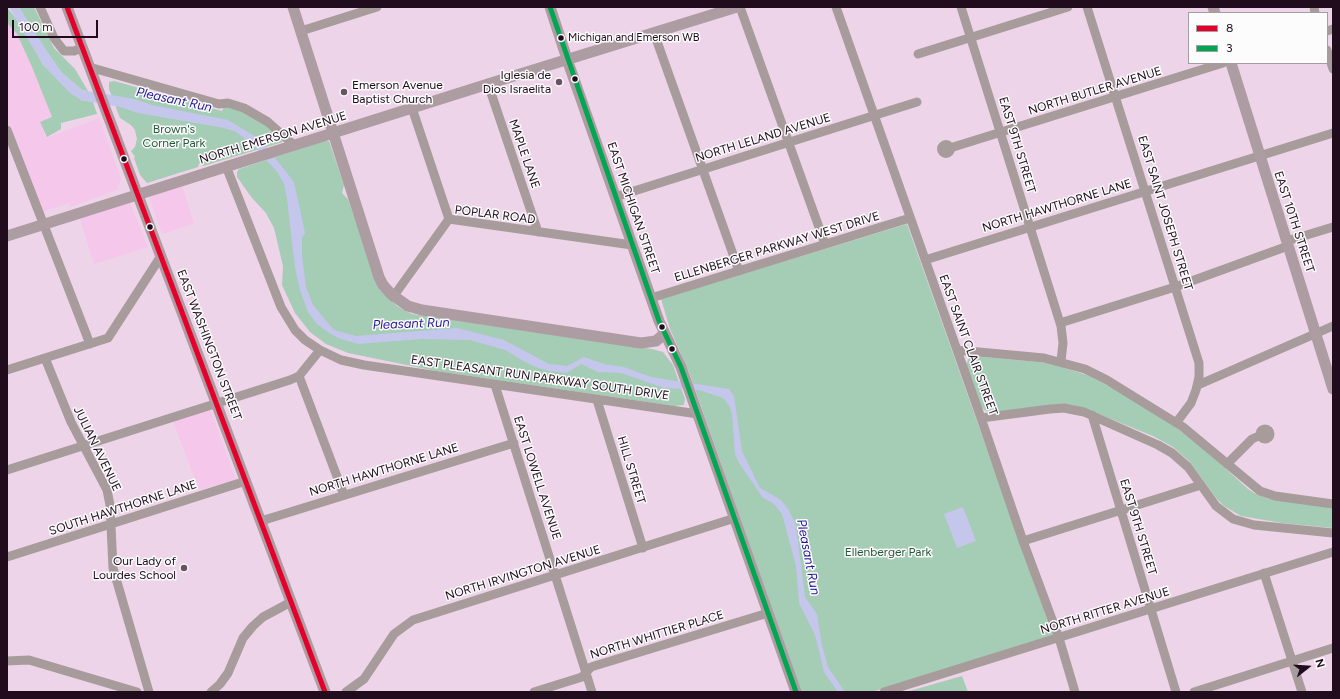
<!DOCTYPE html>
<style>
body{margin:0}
#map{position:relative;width:1340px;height:699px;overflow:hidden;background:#eed4e8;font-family:Figtree,sans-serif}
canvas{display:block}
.frame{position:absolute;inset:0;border:8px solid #200c1d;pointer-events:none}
.legend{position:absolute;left:1188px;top:12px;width:140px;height:52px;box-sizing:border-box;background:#fcfcfc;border:1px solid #a49ca3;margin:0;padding:5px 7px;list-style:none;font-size:12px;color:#200c1d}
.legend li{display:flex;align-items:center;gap:8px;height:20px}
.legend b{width:20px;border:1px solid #a49ca3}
.north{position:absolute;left:1288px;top:647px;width:40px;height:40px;-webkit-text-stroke:3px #fcfcfc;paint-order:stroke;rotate:73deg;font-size:11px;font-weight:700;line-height:16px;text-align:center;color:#200c1d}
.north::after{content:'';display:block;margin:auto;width:14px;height:18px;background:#200c1d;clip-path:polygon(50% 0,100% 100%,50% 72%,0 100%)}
.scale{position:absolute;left:12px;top:20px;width:86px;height:18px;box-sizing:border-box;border:2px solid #200c1d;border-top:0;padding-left:5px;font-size:12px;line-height:14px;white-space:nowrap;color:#200c1d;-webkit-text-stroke:3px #fcfcfc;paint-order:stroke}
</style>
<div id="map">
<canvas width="1340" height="699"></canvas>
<div class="frame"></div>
<ul class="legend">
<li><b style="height:5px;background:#e4002b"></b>8</li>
<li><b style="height:5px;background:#00a651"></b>3</li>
</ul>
<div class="north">N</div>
<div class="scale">100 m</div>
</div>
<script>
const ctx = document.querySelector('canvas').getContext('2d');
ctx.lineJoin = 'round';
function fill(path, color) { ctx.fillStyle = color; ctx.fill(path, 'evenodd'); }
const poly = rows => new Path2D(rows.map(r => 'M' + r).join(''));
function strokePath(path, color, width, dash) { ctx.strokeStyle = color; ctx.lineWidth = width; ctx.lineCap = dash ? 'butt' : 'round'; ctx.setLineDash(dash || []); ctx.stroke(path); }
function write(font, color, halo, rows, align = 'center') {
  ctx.font = font + ' Figtree,sans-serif'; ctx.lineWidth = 3; ctx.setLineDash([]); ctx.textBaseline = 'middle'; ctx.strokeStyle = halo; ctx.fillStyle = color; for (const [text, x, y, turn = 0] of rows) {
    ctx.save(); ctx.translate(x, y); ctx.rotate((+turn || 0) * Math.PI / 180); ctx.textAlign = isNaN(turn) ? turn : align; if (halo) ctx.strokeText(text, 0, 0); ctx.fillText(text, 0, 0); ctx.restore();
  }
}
const built = poly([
 [7,23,17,34,32,67,52,117,40,122,46,138,99,118,121,178,117,190,70,207,69,203,42,212,7,121],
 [182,186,194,224,162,234,149,196],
 [130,203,148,247,94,264,80,219],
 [210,409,236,479,199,490,173,421]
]);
const green = poly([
 [7,7,25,31,43,65,81,100,93,102,97,114,61,123,61,129,47,137,40,122,52,117,32,67,17,34,7,23],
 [19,7,34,7,54,48,75,69,88,91,82,90,62,73,41,44],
 [114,81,222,111,225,105,234,107,268,125,283,142,203,166,199,163,198,167,147,183,140,175,134,158,135,157,131,151,135,147,137,139,135,130,131,125,120,118,109,89,109,82],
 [324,141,329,141,344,185,342,193,348,199,380,290,397,306,412,314,652,349,663,352,673,365,685,399,684,405,674,406,436,371,348,353,326,344,310,332,295,313,282,285,283,266,274,228,266,213,252,198,237,177,237,172,239,169],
 [907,224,1053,635,872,692,801,692,689,372,670,329,661,299],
 [972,356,1049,363,1087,375,1120,392,1175,427,1199,444,1248,489,1256,494,1269,499,1333,508,1333,528,1282,523,1241,516,1224,506,1216,498,1190,462,1173,447,1153,436,1086,409,1072,405,1057,404,989,413,982,408,966,364,969,358],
 [962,676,968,692,906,692]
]);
const water = poly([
 [9,7,19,7,54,62,62,73,82,90,134,99,152,105,228,120,261,140,294,182,305,233,302,238,302,255,306,287,313,305,334,330,356,336,457,328,504,340,549,364,567,366,584,357,604,364,624,367,651,377,729,389,734,396,742,451,760,488,781,500,788,509,796,525,805,597,817,614,822,645,828,667,845,692,838,692,824,672,815,635,799,603,796,566,782,514,774,504,763,498,739,463,735,454,732,414,729,405,723,398,699,390,664,388,621,373,598,372,581,364,567,373,550,371,538,368,525,362,505,350,470,340,422,339,358,344,338,338,328,332,317,324,308,312,300,290,295,268,287,199,284,184,278,173,252,144,236,132,224,128,138,113,120,107,81,100,70,93,43,65],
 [963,507,976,541,957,548,944,514]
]);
const minor = poly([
 [40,7,54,38,64,51,74,51,82,48],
 [740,7,825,244],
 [836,7,981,418,1023,541,1059,638,1075,692],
 [961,7,1061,326,1063,343,1061,361],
 [1087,7,1199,363,1199,377,1196,390,1191,403,1176,423],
 [1314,7,1315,13],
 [301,31,377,7],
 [1327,31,1333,29],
 [654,33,739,271],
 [1327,50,1333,69],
 [918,54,1068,7],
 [89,67,219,104,228,103,244,108,268,122,294,145],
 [488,84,538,232],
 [412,108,449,219],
 [7,130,90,344],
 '941.5 149a4.5 4.5 0 1 1 9 0a4.5 4.5 0 1 1-9 0Z',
 [950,148,1223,63],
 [226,166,281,307,295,330,305,340,320,350,341,360,364,365,698,414],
 [615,197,917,102],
 [449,219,632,245],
 [1287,241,1333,227],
 [925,260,1333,133],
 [393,297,449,219],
 [651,298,910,218],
 [1060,323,1175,287,1288,246],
 [957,350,1044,358,1085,369,1107,380,1183,427,1260,491,1275,496,1333,504],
 [45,358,71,422,107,490,110,505,113,568,149,692],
 [7,370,108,338,161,256],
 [299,376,344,495],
 [495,385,592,692],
 [1198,385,1333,326],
 [597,400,643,548],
 [1092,415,1176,692],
 [981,418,1050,409,1064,408,1084,412,1158,445,1172,453,1188,467,1216,506,1233,519,1254,525,1333,533],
 '1260 434a5 5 0 1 1 10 0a5 5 0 1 1-10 0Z',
 [1227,464,1252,439,1261,435],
 [7,470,290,380,299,376,320,350],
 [261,521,514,443],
 [1023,541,1201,485],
 [7,557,246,481],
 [1264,573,1302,692],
 [7,661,29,660,137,692],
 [211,692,220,684,228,673,243,638,253,626,263,617,291,602],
 [346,692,364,679,394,634,413,620,735,518],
 [534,692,582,677,591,667,768,613],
 [884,692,1333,552],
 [1194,692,1333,648]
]);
const major = poly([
 [67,7,325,692],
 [293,7,379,277,383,285,391,294,408,306,422,310,641,343,656,341,664,334],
 [550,7,569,65,659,321,681,367,796,692],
 [1213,7,1215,13],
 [1231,63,1333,389],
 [7,236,488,84,737,7]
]);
const bus1 = poly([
 [67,7,325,692]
]);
const bus2 = poly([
 [550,7,659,321,681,367,796,692]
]);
const markers = [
 [561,38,3.5,"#200c1d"],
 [575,79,3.5,"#200c1d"],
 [559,82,4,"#685264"],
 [344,92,4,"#685264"],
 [124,159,3.5,"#200c1d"],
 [150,227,3.5,"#200c1d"],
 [662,327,3.5,"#200c1d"],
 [672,349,3.5,"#200c1d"],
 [184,568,4,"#685264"]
];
const busNames = [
 ["Michigan and Emerson WB",568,38]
];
const poiNames = [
 ["Iglesia de",551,75],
 ["Dios Israelita",551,89],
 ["Emerson Avenue",352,85,"left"],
 ["Baptist Church",352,99,"left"],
 ["Our Lady of",176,561],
 ["Lourdes School",176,575]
];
const streetNames = [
 ["NORTH BUTLER AVENUE",1095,91,-17],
 ["NORTH EMERSON AVENUE",273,138,-17],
 ["NORTH LELAND AVENUE",763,138,-17],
 ["EAST 9TH STREET",1017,145,73],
 ["MAPLE LANE",524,154,71],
 ["NORTH HAWTHORNE LANE",1057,206,-17],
 ["EAST MICHIGAN STREET",633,208,71],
 ["EAST SAINT JOSEPH STREET",1165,213,73],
 ["POPLAR ROAD",495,215,7],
 ["EAST 10TH STREET",1294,222,72],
 ["ELLENBERGER PARKWAY WEST DRIVE",777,247,-17],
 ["EAST WASHINGTON STREET",209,345,69],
 ["EAST SAINT CLAIR STREET",968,345,70],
 ["EAST PLEASANT RUN PARKWAY SOUTH DRIVE",540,378,8],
 ["JULIAN AVENUE",97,449,64],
 ["NORTH HAWTHORNE LANE",384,470,-17],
 ["HILL STREET",631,470,73],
 ["EAST LOWELL AVENUE",537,478,72],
 ["SOUTH HAWTHORNE LANE",123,508,-18],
 ["EAST 9TH STREET",1138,527,73],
 ["NORTH IRVINGTON AVENUE",523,573,-17],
 ["NORTH RITTER AVENUE",1105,611,-17],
 ["NORTH WHITTIER PLACE",657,635,-17]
];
const parkNames = [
 ["Brown's",174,129],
 ["Corner Park",174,143],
 ["Ellenberger Park",888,552]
];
const waterNames = [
 ["Pleasant Run",174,100,12],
 ["Pleasant Run",411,324,-2],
 ["Pleasant Run",808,557,79]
];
fill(built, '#f5c7eb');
fill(green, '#a5ccb4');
fill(water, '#c5c6ec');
strokePath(minor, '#a89b9c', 9);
strokePath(major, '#ad9ca1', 11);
strokePath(bus1, '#e4002b', 5);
strokePath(bus2, '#00a651', 5);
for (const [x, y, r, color] of markers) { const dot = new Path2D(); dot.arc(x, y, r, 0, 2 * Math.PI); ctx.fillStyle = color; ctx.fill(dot); strokePath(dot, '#fcfcfc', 1.5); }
write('11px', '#200c1d', '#fcfcfc', busNames, 'left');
write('12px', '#200c1d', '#fcfcfc', poiNames, 'right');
write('12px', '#200c1d', '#fcfcfc', streetNames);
write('12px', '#245838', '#fcfcfc', parkNames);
write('italic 13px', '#241598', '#fcfcfc', waterNames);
</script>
